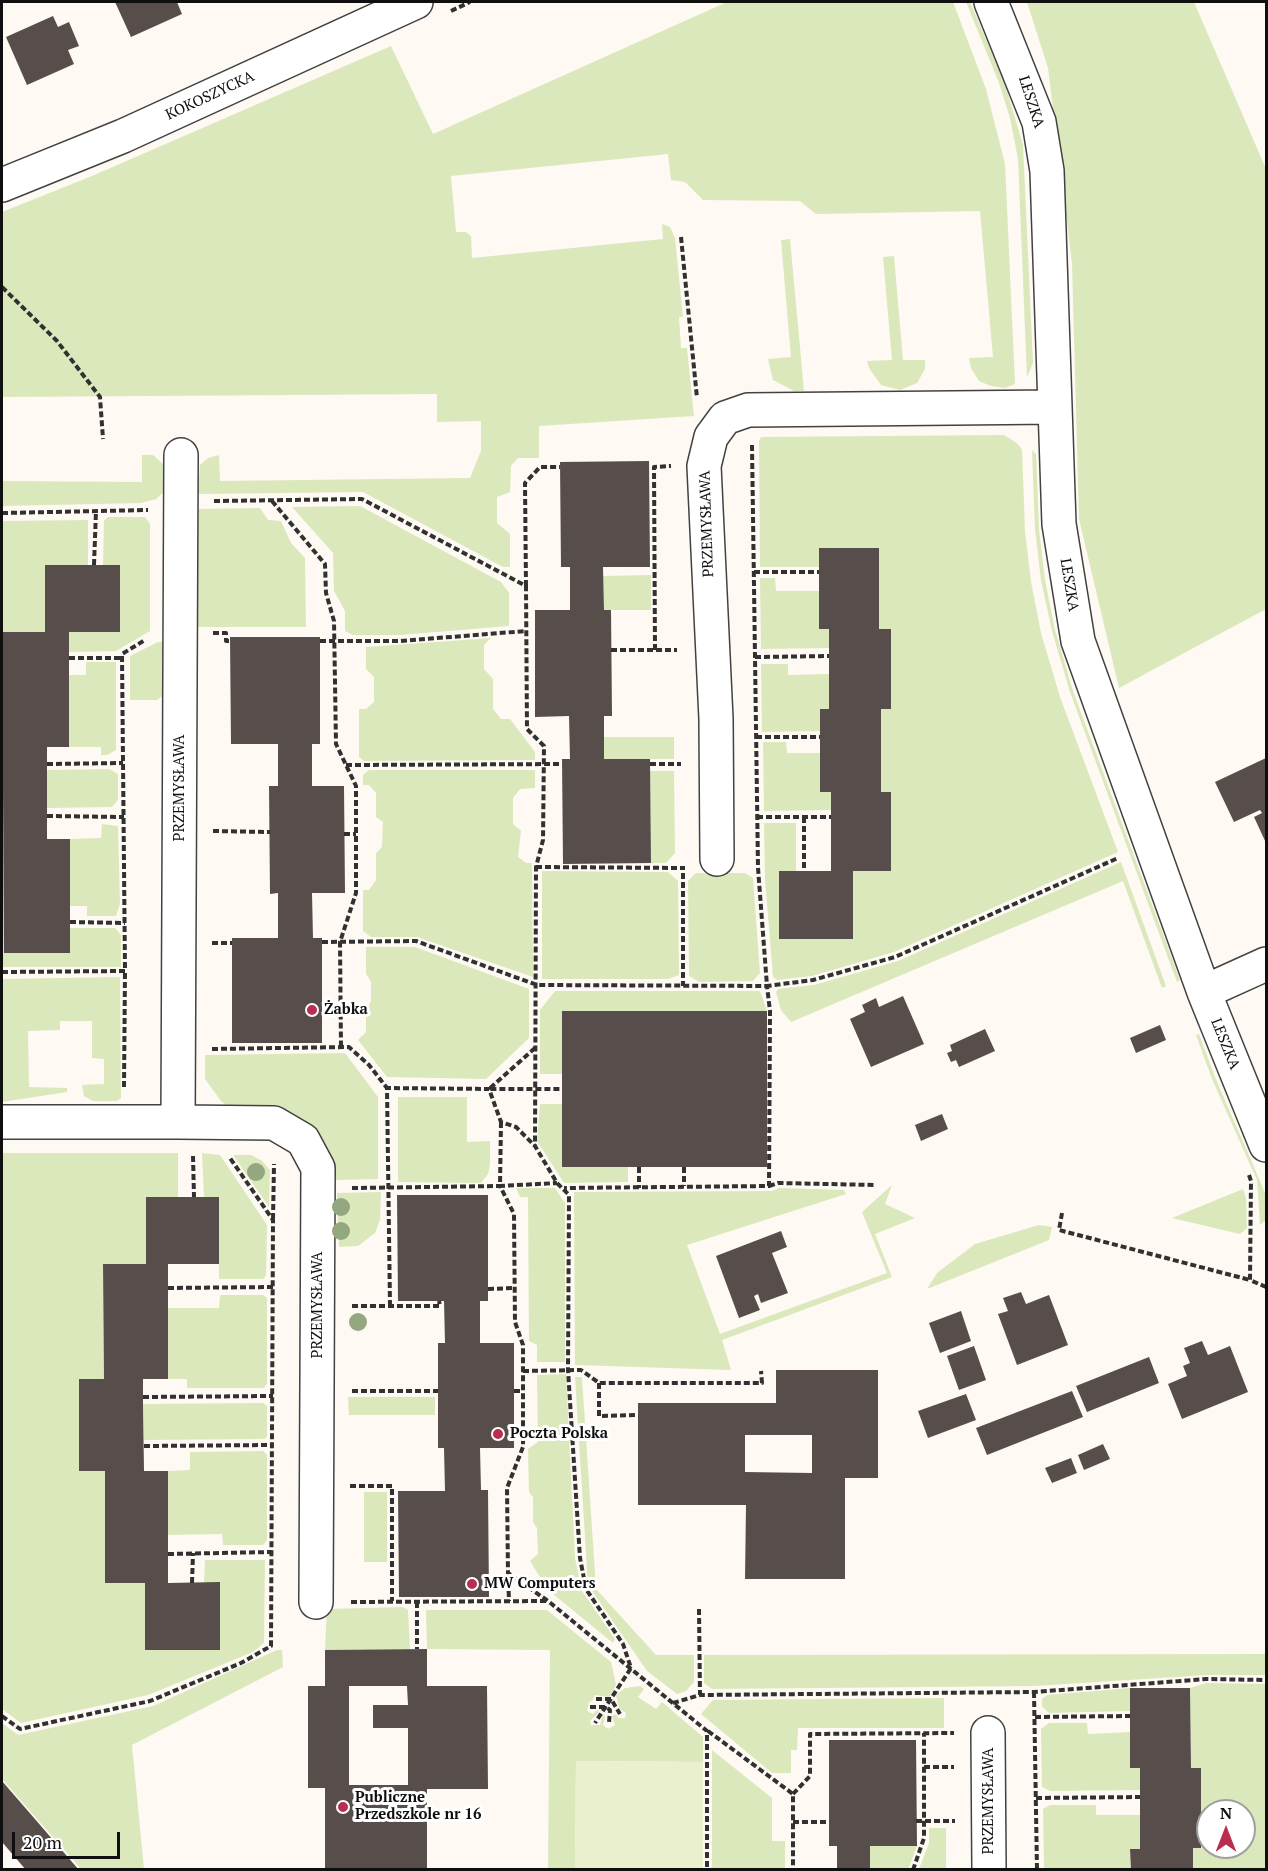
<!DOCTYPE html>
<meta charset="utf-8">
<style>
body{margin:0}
#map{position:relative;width:1268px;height:1871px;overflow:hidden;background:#fef9f2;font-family:"PT Serif",serif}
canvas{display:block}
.frame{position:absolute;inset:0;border:3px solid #0f0f0f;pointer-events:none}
.north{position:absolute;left:1196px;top:1799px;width:60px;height:60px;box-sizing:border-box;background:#fff;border:2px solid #9f9f9f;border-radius:50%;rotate:0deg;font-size:16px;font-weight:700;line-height:24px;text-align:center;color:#0f0f0f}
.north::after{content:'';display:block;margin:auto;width:21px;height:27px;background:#b92d4e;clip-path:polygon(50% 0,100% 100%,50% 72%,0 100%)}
.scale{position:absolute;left:12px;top:1832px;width:108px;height:27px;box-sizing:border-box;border:3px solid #0f0f0f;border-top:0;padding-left:8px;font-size:18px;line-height:21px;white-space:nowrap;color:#0f0f0f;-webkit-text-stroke:4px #fff;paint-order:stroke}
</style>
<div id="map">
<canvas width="1268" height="1871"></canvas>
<div class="frame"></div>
<div class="north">N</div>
<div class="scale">20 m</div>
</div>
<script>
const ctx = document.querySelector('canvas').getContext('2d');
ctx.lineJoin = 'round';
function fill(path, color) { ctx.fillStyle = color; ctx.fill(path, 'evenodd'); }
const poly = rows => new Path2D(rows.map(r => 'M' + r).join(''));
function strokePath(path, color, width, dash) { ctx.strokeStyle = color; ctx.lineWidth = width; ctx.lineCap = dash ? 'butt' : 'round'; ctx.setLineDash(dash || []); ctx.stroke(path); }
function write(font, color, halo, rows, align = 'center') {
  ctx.font = font + ' "PT Serif",serif'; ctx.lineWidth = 6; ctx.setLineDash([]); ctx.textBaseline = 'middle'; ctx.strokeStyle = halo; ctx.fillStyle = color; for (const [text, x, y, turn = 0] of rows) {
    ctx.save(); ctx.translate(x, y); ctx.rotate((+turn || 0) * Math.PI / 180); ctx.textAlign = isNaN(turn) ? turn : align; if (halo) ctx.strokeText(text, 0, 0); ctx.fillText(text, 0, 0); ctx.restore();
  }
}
const green = poly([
 [727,2,953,2,986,89,1005,164,1015,384,1005,388,991,386,979,381,971,368,969,358,993,357,980,211,816,214,800,201,703,200,685,182,671,180,668,154,451,176,456,232,466,232,471,236,472,258,663,239,662,224,670,227,675,238,683,317,679,317,681,348,687,348,694,416,539,426,539,458,518,458,511,466,510,492,497,497,497,523,510,534,510,567,503,567,363,492,198,494,200,465,208,458,219,455,220,481,470,478,481,451,481,421,437,422,437,394,2,397,2,212,92,176,391,46,433,134],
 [966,2,970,2,1004,81,1023,145,1033,363,1027,377,1018,159,1010,118,999,83],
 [1027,2,1194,2,1266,169,1266,609,1119,688,1079,519,1072,263,1048,68],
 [790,239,804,391,794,391,773,380,768,359,791,357,781,240],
 [894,256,903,360,925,360,925,369,917,383,900,390,881,385,869,368,867,361,892,360,883,257],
 [1004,435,1018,444,1022,450,1025,531,1031,582,1041,633,1060,697,1118,852,894,952,812,976,777,980,773,977,765,879,764,823,796,823,796,871,779,871,779,939,853,939,853,871,891,870,891,792,881,792,881,709,891,709,891,629,879,629,879,548,819,548,819,567,760,567,759,441,761,437],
 [1032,450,1036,454,1039,529,1045,580,1055,630,1073,691,1180,980,1177,982,1070,692,1052,631,1041,580,1035,529],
 [142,455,153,455,164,465,167,489,156,499,141,503,2,506,2,481,142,482],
 [360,506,501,582,509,593,509,626,400,635,353,635,345,631,345,611,334,591,333,553,292,507],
 [260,508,268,520,281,521,291,543,305,558,306,627,198,627,198,509],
 [108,517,145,517,150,524,150,631,116,651,69,652,69,632,120,632,120,565,103,565,104,521],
 [88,520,88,565,45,565,45,632,2,632,2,521],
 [651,575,651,610,604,610,603,576],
 [760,578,775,578,776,591,819,591,819,629,829,629,829,648,761,649],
 [491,638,484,645,484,669,493,679,493,709,501,719,510,719,535,752,535,760,364,761,359,757,359,709,366,709,374,702,374,677,366,669,366,647],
 [158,642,168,642,164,695,157,700,130,700,130,656],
 [86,662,116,662,116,750,107,755,101,755,101,747,69,747,69,675,86,675],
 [761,664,788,664,788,675,829,674,829,709,820,731,762,732],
 [604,737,674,737,674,759,604,759],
 [763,742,786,742,787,753,820,753,820,791,831,792,831,810,764,811],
 [109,769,118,774,118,800,112,807,47,808,47,770],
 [369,770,535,770,535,788,520,789,513,798,513,824,521,831,518,857,526,863,532,863,533,977,417,937,371,937,363,931,363,890,369,890,376,880,376,853,382,847,383,822,376,817,376,793,369,785,363,785,363,775],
 [650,771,674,771,675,853,666,863,651,863],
 [102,824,118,826,120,904,116,916,87,916,87,906,70,906,70,839,101,838],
 [2,839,4,839,4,953,70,953,70,928,115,928,121,935,121,967,2,967],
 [1121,862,1166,986,1162,988,1123,881,791,1022,781,1010,776,992,778,989,814,985,898,961],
 [542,871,668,872,678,881,679,975,668,979,542,979],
 [696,873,745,873,753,878,760,973,753,981,699,982,689,976,688,881],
 [366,947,415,947,529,989,529,1038,486,1079,387,1077,358,1040,366,1032,366,1010,371,1001,371,982,366,974],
 [120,977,121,1098,117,1101,93,1101,84,1096,82,1085,104,1084,104,1059,92,1058,92,1021,60,1021,60,1030,28,1031,29,1087,67,1088,67,1092,2,1102,2,979],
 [555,991,760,991,767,1011,563,1011,562,1074,540,1074,540,1010],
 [1199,1034,1215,1077,1266,1195,1266,1220,1260,1225,1257,1180,1212,1079,1196,1035],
 [345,1053,378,1097,378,1179,336,1180,336,1166,320,1141,233,1111,221,1101,205,1079,205,1055],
 [398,1097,467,1097,467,1142,490,1141,490,1165,488,1174,481,1183,398,1182],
 [540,1104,562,1104,562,1167,628,1167,628,1182,564,1183,537,1141],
 [2,1153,178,1153,178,1197,146,1264,103,1265,104,1379,79,1379,79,1471,105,1471,105,1582,145,1583,145,1650,220,1650,220,1583,204,1583,205,1560,265,1560,264,1643,253,1652,148,1695,21,1723,2,1709],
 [202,1153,220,1155,267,1225,266,1276,263,1279,219,1279,219,1198,204,1197],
 [233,1155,251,1155,262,1161,270,1170,269,1207],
 [892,1185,885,1204,915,1218,875,1234,892,1277,722,1340,731,1370,575,1365,574,1192,772,1191,779,1188,844,1190,846,1194,687,1245,720,1334,887,1273,862,1212],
 [516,1188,555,1188,565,1203,565,1362,537,1362,537,1345,529,1341,528,1197,520,1197],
 [1243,1189,1246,1198,1247,1228,1240,1234,1172,1218],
 [381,1192,380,1220,375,1233,358,1246,339,1247,337,1193],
 [1039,1225,1052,1227,1049,1240,927,1289,937,1273,975,1244],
 [220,1295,263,1295,267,1298,267,1384,263,1388,187,1388,187,1379,168,1379,168,1308,219,1308],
 [566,1374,575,1558,582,1591,615,1639,613,1643,548,1590,530,1561,538,1554,537,1528,533,1522,533,1497,529,1492,528,1449,538,1442,537,1375],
 [575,1377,582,1377,596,1589,656,1655,694,1655,694,1682,686,1691,677,1694,647,1671,588,1585],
 [348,1397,435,1397,435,1415,349,1415],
 [263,1403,267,1406,267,1437,264,1439,144,1440,143,1404],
 [263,1451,267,1455,267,1540,263,1545,223,1545,222,1534,168,1535,168,1471,190,1470,190,1452],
 [364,1492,387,1492,387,1562,364,1562],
 [403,1607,408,1610,410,1649,325,1650,327,1609],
 [426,1610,547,1610,611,1662,616,1685,609,1697,595,1695,592,1701,589,1702,587,1711,593,1714,597,1710,599,1712,590,1721,591,1725,600,1725,603,1714,605,1717,603,1725,608,1729,615,1725,612,1716,616,1714,618,1718,625,1718,626,1713,619,1708,616,1695,625,1688,641,1686,644,1689,638,1697,656,1709,662,1702,703,1737,703,1762,576,1761,575,1869,548,1869,550,1650,427,1649],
 [277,1650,282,1650,283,1667,132,1745,144,1869,81,1869,2,1779,2,1723,18,1735,153,1706],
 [1266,1654,1266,1675,1207,1675,1035,1686,712,1689,704,1683,704,1655],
 [1206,1683,1266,1684,1266,1869,1193,1869,1193,1848,1201,1848,1201,1769,1191,1768,1190,1688],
 [1208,1811,1244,1811,1244,1847,1208,1847],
 [1130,1688,1130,1711,1049,1713,1042,1706,1042,1699,1047,1695],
 [944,1698,944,1728,798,1728,797,1750,791,1750,791,1773,772,1773,701,1714,713,1700],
 [1049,1723,1087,1723,1088,1734,1130,1732,1130,1768,1140,1768,1140,1790,1050,1791,1042,1787,1041,1729],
 [712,1750,772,1798,772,1841,785,1841,785,1869,712,1869],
 [1050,1805,1096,1805,1096,1815,1140,1815,1140,1849,1130,1849,1131,1869,1048,1870,1044,1867,1043,1809],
 [929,1828,946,1828,946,1869,919,1869,929,1843],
 [870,1846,917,1846,908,1870,870,1869]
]);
const pitch = poly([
 [576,1761,703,1762,703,1869,575,1869]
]);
const building = poly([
 [115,2,177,2,182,14,131,37],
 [53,16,58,27,69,22,79,46,68,50,74,64,27,85,6,37],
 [649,461,650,567,603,567,604,610,611,610,612,716,604,716,604,759,650,759,651,863,563,864,562,759,570,759,569,716,535,717,535,610,570,610,570,567,561,567,560,462],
 [819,548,879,548,879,629,891,629,891,709,881,709,881,792,891,792,891,871,853,871,853,939,779,939,779,871,831,871,831,792,820,792,820,709,829,709,829,629,819,629],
 [45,565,120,565,120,632,69,632,69,747,47,747,47,839,70,839,70,953,4,953,2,632,45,632],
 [230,637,320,637,320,744,312,744,312,786,344,786,345,893,312,893,313,938,322,938,322,1043,232,1043,232,938,278,938,278,893,270,894,269,786,278,786,278,744,231,744],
 [1266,758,1266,843,1254,817,1262,813,1260,810,1234,822,1215,782],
 [903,996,924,1044,871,1067,850,1019,865,1012,862,1005,876,998,879,1007],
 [562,1011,767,1011,767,1167,562,1167],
 [1160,1025,1166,1040,1136,1053,1130,1038],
 [985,1029,995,1051,959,1067,956,1060,951,1062,947,1053,952,1051,950,1045],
 [942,1114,948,1129,921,1141,915,1125],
 [397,1195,488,1195,488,1301,480,1301,480,1343,514,1343,514,1448,480,1448,481,1490,488,1490,489,1597,399,1597,398,1491,445,1491,444,1448,438,1448,438,1343,445,1343,444,1301,398,1301],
 [146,1197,219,1197,219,1264,168,1264,168,1379,143,1379,143,1404,144,1471,168,1471,168,1583,220,1582,220,1650,145,1650,145,1583,105,1583,105,1471,79,1471,79,1379,104,1379,103,1264,146,1264],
 [781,1231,787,1247,772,1253,788,1293,761,1303,758,1294,754,1296,760,1310,739,1318,716,1256],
 [1021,1292,1026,1304,1049,1295,1068,1345,1017,1365,998,1314,1008,1311,1003,1298],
 [961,1311,971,1341,940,1353,929,1323],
 [1202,1341,1208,1355,1230,1346,1248,1392,1182,1419,1168,1384,1187,1376,1183,1366,1190,1363,1184,1348],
 [974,1346,986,1380,959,1390,947,1356],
 [1149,1357,1159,1383,1087,1412,1076,1386],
 [776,1370,878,1370,878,1478,845,1478,845,1579,745,1579,746,1505,638,1505,638,1403,776,1403],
 [745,1435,812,1435,812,1473,745,1472],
 [1072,1391,1083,1417,987,1455,976,1428],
 [966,1394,976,1420,928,1438,918,1411],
 [1103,1444,1110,1459,1084,1470,1078,1455],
 [1071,1458,1077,1473,1052,1483,1045,1468],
 [427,1649,427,1686,487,1686,488,1789,427,1789,427,1870,325,1870,325,1788,308,1788,308,1686,325,1686,325,1650],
 [349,1686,407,1686,408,1705,373,1705,373,1728,408,1728,408,1785,349,1785],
 [1130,1688,1190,1688,1191,1768,1201,1768,1201,1848,1193,1848,1193,1870,1131,1870,1130,1849,1140,1849,1140,1768,1130,1768],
 [829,1740,916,1740,917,1846,870,1846,870,1870,837,1870,837,1846,829,1846],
 [2,1781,79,1870,26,1870,2,1842]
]);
const path = poly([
 [451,11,470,2],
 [681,237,697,398],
 [2,287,57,341,100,397,103,439],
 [752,445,758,868,767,986,813,980,895,957,1118,858],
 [214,501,362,499,526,586,527,729,544,746,543,840,536,867,535,1146],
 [272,501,325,564,326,593,334,621,336,744,356,786,356,893,340,942,341,1047],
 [2,513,148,510],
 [94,565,96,511],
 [754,572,819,572],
 [526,586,525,483,540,467,560,467],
 [213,633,226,633,226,641,230,641],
 [320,641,400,641,526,631],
 [611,650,677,650],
 [655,650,654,467,671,466],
 [755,657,829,656],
 [69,658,122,658],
 [756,737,820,737],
 [47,764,123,763],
 [650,764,681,764],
 [346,765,562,764],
 [47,816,124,817],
 [757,817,831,817],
 [804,817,804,871],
 [213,831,270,832],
 [344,834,356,834],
 [536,867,685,868],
 [683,873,683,986],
 [70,922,125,923],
 [322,942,416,941,537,985,767,986,770,1011,769,1186,564,1188],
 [212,943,232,943],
 [2,972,125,971,122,654,145,640],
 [535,1048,489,1089,562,1089],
 [212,1049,349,1047,369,1065,387,1088],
 [124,1087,125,971],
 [501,1122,500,1186,557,1183],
 [193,1156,194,1197],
 [639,1167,639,1188],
 [684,1167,684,1186],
 [1249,1175,1251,1181,1250,1280,1266,1287],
 [769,1186,778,1183,875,1185],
 [352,1188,500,1186,514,1214,515,1322,523,1345,523,1447,507,1488,508,1573,548,1601,707,1731,707,1870],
 [1062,1213,1059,1230,1250,1280],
 [273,1219,274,1164],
 [168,1288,273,1287],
 [488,1289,515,1288],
 [352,1306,440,1306,439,1301],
 [390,1306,387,1088,489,1089,501,1122,516,1127,535,1146,557,1183,569,1195,568,1370,580,1558,586,1589,623,1644,631,1668,595,1723],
 [523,1371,581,1370,599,1383,762,1383,761,1371],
 [599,1383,599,1416,638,1415],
 [352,1391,438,1391],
 [514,1391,523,1391],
 [143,1397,273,1396],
 [144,1446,273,1445],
 [350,1486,392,1486,392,1601],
 [168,1554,272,1552],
 [508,1573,509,1601],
 [192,1583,193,1553],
 [351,1602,547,1601],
 [417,1602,417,1649],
 [699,1609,700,1695],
 [1034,1692,1037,1870],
 [596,1699,611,1699,620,1714],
 [673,1703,700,1695,1034,1692,1207,1679,1266,1680],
 [590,1707,606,1707,610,1710,609,1723],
 [2,1716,20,1729,150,1701,241,1663,271,1646,273,1220,230,1158],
 [1035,1717,1130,1716],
 [708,1731,793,1794,793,1870],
 [924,1767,954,1767],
 [793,1794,810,1776,810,1734,954,1733],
 [1036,1798,1140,1797],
 [916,1821,955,1821],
 [793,1822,829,1822],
 [913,1870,924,1838,924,1733]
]);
const minor = poly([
 [991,2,1039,122,1047,171,1059,524,1078,641,1204,992,1266,1145],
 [2,185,123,136,416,2],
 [717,859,716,719,704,466,711,437,725,418,748,410,1055,407],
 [1204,992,1266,964],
 [2,1122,178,1122,181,455],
 [178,1122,274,1123,303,1140,318,1168,316,1602],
 [988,1733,989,1870]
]);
const trees = [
 [256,1172],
 [341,1207],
 [341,1231],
 [358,1322]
];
const markers = [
 [312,1010,6,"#b92d4e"],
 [498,1434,6,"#b92d4e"],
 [472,1584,6,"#b92d4e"],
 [343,1807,6,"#b92d4e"]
];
const streetNames = [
 ["KOKOSZYCKA",210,96,-25],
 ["LESZKA",1031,102,72],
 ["PRZEMYSŁAWA",707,524,-92],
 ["LESZKA",1069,585,81],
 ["PRZEMYSŁAWA",180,788,-90],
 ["LESZKA",1225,1044,68],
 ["PRZEMYSŁAWA",318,1305,-90],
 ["PRZEMYSŁAWA",989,1801,-90]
];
const poiNames = [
 ["Żabka",324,1010],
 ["Poczta Polska",510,1434],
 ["MW Computers",484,1584],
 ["Publiczne",355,1798],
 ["Przedszkole nr 16",355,1815]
];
fill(green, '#dbe8bc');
fill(pitch, '#eaefce');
fill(building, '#574e4c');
strokePath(minor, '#424242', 36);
strokePath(path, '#313131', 4, [6, 3]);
strokePath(minor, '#fff', 33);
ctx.fillStyle = '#93a780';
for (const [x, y] of trees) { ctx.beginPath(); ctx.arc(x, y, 9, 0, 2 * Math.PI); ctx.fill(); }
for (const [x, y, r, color] of markers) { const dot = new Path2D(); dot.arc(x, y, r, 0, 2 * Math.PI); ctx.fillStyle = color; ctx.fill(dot); strokePath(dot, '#fff', 2); }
write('15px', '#0f0f0f', '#fff', streetNames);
write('bold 15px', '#0f0f0f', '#fff', poiNames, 'left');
</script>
